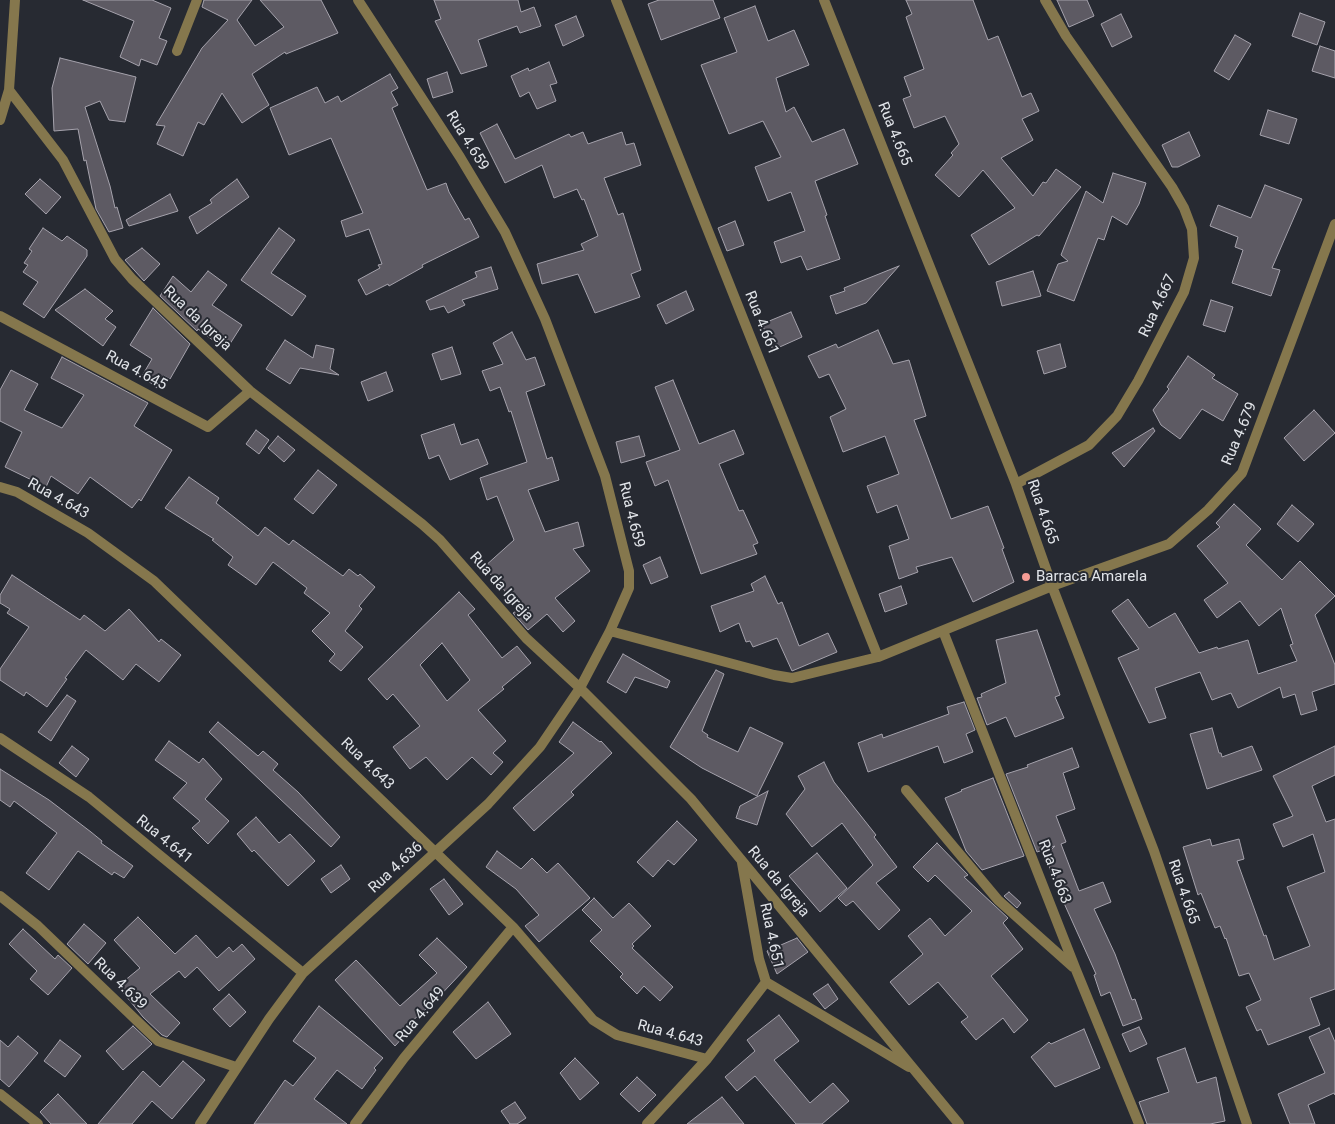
<!DOCTYPE html>
<style>
body{margin:0}
canvas{display:block;background:#272a32}
</style>
<canvas width="1335" height="1124"></canvas>
<script>
const ctx = document.querySelector('canvas').getContext('2d');
ctx.lineJoin = 'round';
function fill(path, color) { ctx.fillStyle = color; ctx.fill(path, 'evenodd'); }
const poly = rows => new Path2D(rows.map(r => 'M' + r).join(''));
function strokePath(path, color, width, dash) { ctx.strokeStyle = color; ctx.lineWidth = width; ctx.lineCap = dash ? 'butt' : 'round'; ctx.setLineDash(dash || []); ctx.stroke(path); }
function write(font, color, halo, rows, align = 'center') {
  ctx.font = font + ' Roboto,sans-serif'; ctx.lineWidth = 4; ctx.setLineDash([]); ctx.textBaseline = 'middle'; ctx.strokeStyle = halo; ctx.fillStyle = color; for (const [text, x, y, turn = 0] of rows) {
    ctx.save(); ctx.translate(x, y); ctx.rotate((+turn || 0) * Math.PI / 180); ctx.textAlign = isNaN(turn) ? turn : align; if (halo) ctx.strokeText(text, 0, 0); ctx.fillText(text, 0, 0); ctx.restore();
  }
}
const building = poly([
 [83,0,152,0,171,8,159,38,167,41,157,65,141,59,139,66,120,57,134,21,83,0],
 [204,0,252,0,237,20,255,46,284,27,260,0,321,0,338,33,286,54,285,52,252,74,269,105,242,123,222,93,204,125,198,122,183,156,157,144,165,126,156,125,202,48,228,20,202,7,204,0],
 [434,0,518,0,521,12,534,7,541,26,520,33,517,26,478,40,487,66,461,74,435,21,441,19,434,0],
 [659,0,713,0,720,18,661,40,648,4,659,0],
 [906,0,973,0,988,40,998,36,1022,97,1031,93,1039,111,1022,119,1033,140,1001,158,1033,196,1043,182,1046,183,1056,169,1081,187,1039,236,1037,235,989,265,971,235,1015,208,983,170,959,197,935,175,953,155,951,153,959,144,945,116,914,128,903,99,911,96,904,77,924,69,906,17,912,14,906,0],
 [1057,0,1087,0,1094,16,1069,27,1057,0],
 [755,6,768,41,794,30,809,65,776,78,786,112,794,107,812,142,844,129,858,164,815,181,827,215,825,216,840,259,807,270,801,256,781,263,774,242,805,231,791,192,768,201,755,167,781,157,763,121,729,134,701,65,737,52,724,18,755,6],
 [1300,13,1325,22,1317,45,1292,36,1300,13],
 [1121,14,1132,37,1112,47,1101,24,1121,14],
 [576,16,584,36,563,46,555,25,576,16],
 [1235,35,1251,44,1229,80,1214,71,1235,35],
 [1320,46,1335,51,1335,78,1312,71,1320,46],
 [60,58,136,77,125,122,109,120,100,101,85,107,110,186,115,208,117,207,123,228,109,232,96,209,86,160,84,161,78,129,54,131,52,88,60,58],
 [549,62,557,83,550,85,556,101,537,109,529,92,520,97,511,76,528,68,529,71,549,62],
 [447,72,453,92,433,98,427,79,447,72],
 [390,74,398,88,391,92,398,105,392,108,427,190,446,183,449,192,465,220,469,218,479,237,422,265,423,267,389,286,388,284,366,295,358,280,380,268,378,265,382,264,369,229,346,237,341,221,363,213,331,138,289,155,270,108,317,87,325,103,338,96,341,102,390,74],
 [1268,110,1297,119,1289,144,1260,135,1268,110],
 [497,124,515,159,569,134,571,137,583,132,588,144,622,132,626,145,634,143,641,165,604,178,618,215,623,213,641,270,631,274,640,297,595,313,578,274,542,284,537,264,584,250,581,244,598,236,584,199,582,200,577,189,554,198,542,165,505,183,480,133,497,124],
 [1189,132,1200,156,1178,167,1172,167,1162,145,1189,132],
 [1113,173,1146,183,1139,204,1127,225,1112,216,1104,240,1098,238,1074,301,1047,291,1058,264,1068,261,1061,255,1086,191,1103,203,1113,173],
 [40,179,61,197,46,214,25,194,40,179],
 [237,179,249,197,197,234,189,217,212,203,210,200,216,195,237,179],
 [1265,185,1302,199,1272,268,1280,270,1271,296,1232,283,1243,250,1235,247,1238,237,1210,226,1218,205,1251,218,1265,185],
 [170,194,178,211,129,226,126,220,170,194],
 [735,221,744,245,727,251,718,228,735,221],
 [43,228,62,241,67,236,87,250,87,256,44,318,23,304,38,282,23,272,28,265,24,263,32,251,29,249,43,228],
 [279,228,295,240,271,273,306,296,292,316,241,280,279,228],
 [142,248,160,264,144,281,125,260,142,248],
 [899,266,866,303,836,314,830,296,845,291,844,288,899,266],
 [491,267,498,289,462,300,465,305,448,313,444,306,430,310,426,301,477,277,475,272,491,267],
 [208,271,227,285,212,305,242,325,226,350,198,329,197,331,160,296,173,276,191,292,208,271],
 [1033,271,1041,296,1002,306,996,282,1033,271],
 [85,289,113,311,105,319,116,327,103,346,55,310,85,289],
 [686,291,694,310,666,324,657,305,686,291],
 [1211,300,1233,307,1225,332,1203,325,1211,300],
 [153,308,190,344,170,379,164,376,157,388,142,376,152,359,130,345,153,308],
 [791,312,802,337,773,350,762,324,791,312],
 [878,330,893,364,909,360,926,416,914,420,951,519,988,506,1004,548,1002,549,1014,582,973,602,952,557,916,567,918,572,899,579,889,546,909,539,897,505,877,513,867,486,899,474,885,436,843,452,830,417,846,409,829,374,819,378,808,356,836,344,838,348,878,330],
 [512,332,526,360,535,357,545,385,526,392,547,459,552,457,559,480,528,490,545,532,578,522,584,546,573,549,590,571,555,598,575,621,563,632,547,614,528,630,513,613,518,610,502,587,484,567,514,540,497,496,487,500,480,478,527,462,511,411,509,412,500,387,490,391,482,371,503,364,493,343,512,332],
 [285,340,313,358,316,345,334,349,330,369,339,375,300,368,290,384,266,369,285,340],
 [1060,344,1066,367,1044,374,1037,351,1060,344],
 [452,347,461,374,441,380,432,354,452,347],
 [1188,356,1215,375,1212,378,1238,394,1223,421,1202,409,1180,439,1161,425,1153,410,1169,389,1167,387,1188,356],
 [62,357,148,403,134,426,172,450,141,501,139,499,132,508,90,477,78,494,51,476,46,487,5,467,22,432,0,421,0,390,11,370,38,384,24,410,62,428,84,395,51,378,62,357],
 [386,372,393,391,368,401,361,382,386,372],
 [673,380,699,444,734,430,744,454,719,464,739,511,743,510,758,543,753,545,757,554,701,574,668,480,655,486,646,462,680,450,655,387,673,380],
 [1314,410,1335,433,1304,461,1284,438,1314,410],
 [454,424,461,445,478,439,488,464,450,480,439,455,429,459,421,435,454,424],
 [1153,428,1155,431,1124,467,1112,453,1153,428],
 [256,430,269,440,259,454,246,444,256,430],
 [278,436,295,450,284,462,268,448,278,436],
 [639,436,645,456,621,463,616,442,639,436],
 [318,470,337,485,313,514,294,499,318,470],
 [189,477,219,498,216,503,258,536,265,527,289,545,293,540,343,576,349,569,358,576,360,574,375,587,359,606,362,609,345,631,363,647,341,671,329,661,335,654,312,631,330,613,304,593,307,588,273,562,256,585,228,565,233,557,212,540,214,539,165,508,189,477],
 [1234,504,1261,529,1246,545,1282,580,1300,561,1335,596,1315,615,1335,665,1335,684,1312,692,1317,710,1301,715,1295,694,1283,698,1280,687,1238,708,1231,693,1212,700,1200,672,1155,688,1166,718,1149,723,1118,658,1139,649,1112,611,1128,599,1149,628,1175,613,1199,653,1217,647,1218,649,1248,640,1258,674,1297,661,1290,645,1293,644,1281,608,1259,626,1240,601,1217,618,1204,600,1228,583,1197,546,1220,527,1216,523,1234,504],
 [1292,505,1314,524,1298,542,1277,524,1292,505],
 [660,557,668,577,651,584,643,565,660,557],
 [12,575,80,620,84,615,105,631,129,609,159,642,161,639,181,655,159,682,136,664,123,680,86,650,65,678,67,679,47,707,26,692,24,696,0,680,0,669,29,627,7,613,10,609,0,603,0,595,12,575],
 [765,576,778,604,782,602,799,646,828,633,837,652,792,671,777,638,753,647,750,641,746,642,739,623,720,632,711,606,754,591,751,584,765,576],
 [901,586,907,604,885,612,879,594,901,586],
 [459,592,475,609,468,615,502,658,517,646,531,663,502,687,504,689,478,710,506,741,493,753,503,762,491,775,472,757,447,780,426,757,410,769,393,747,420,726,393,694,387,700,368,679,459,592],
 [442,643,470,680,447,701,420,665,442,643],
 [1037,630,1060,695,1055,697,1064,718,1015,737,1006,717,987,725,977,698,982,697,981,694,1006,683,996,640,1037,630],
 [623,654,670,681,667,688,635,677,626,693,607,682,623,654],
 [716,670,724,674,702,731,708,735,707,737,738,752,750,727,783,743,757,796,702,768,670,747,716,670],
 [67,695,76,701,51,741,38,732,67,695],
 [964,702,975,730,966,734,973,752,944,763,938,746,868,772,858,743,882,734,883,738,949,714,947,707,964,702],
 [218,722,258,756,263,751,278,764,273,770,298,792,340,837,331,847,209,732,218,722],
 [573,722,600,742,601,741,612,753,571,792,574,795,534,831,513,808,574,753,559,742,573,722],
 [1212,728,1219,753,1221,753,1222,757,1252,746,1262,770,1207,789,1190,734,1212,728],
 [169,741,199,763,203,758,222,779,205,799,229,821,208,844,192,828,200,821,173,798,187,783,155,760,169,741],
 [72,746,89,759,76,777,59,763,72,746],
 [1335,746,1335,775,1312,786,1326,822,1335,819,1335,989,1310,998,1320,1025,1268,1045,1261,1029,1257,1031,1246,1007,1261,1000,1249,973,1239,976,1226,938,1225,939,1220,926,1215,928,1201,893,1198,895,1183,847,1210,839,1212,846,1239,839,1244,859,1237,861,1264,936,1266,935,1274,960,1310,946,1287,887,1325,872,1313,834,1283,847,1273,824,1293,816,1273,776,1335,746],
 [1072,748,1079,767,1063,773,1075,809,1056,816,1066,842,1061,844,1079,891,1103,882,1111,902,1094,909,1115,954,1132,1000,1135,999,1142,1019,1123,1026,1110,992,1101,996,1094,975,1096,974,1059,892,1045,856,1055,846,1037,852,1006,774,1028,767,1027,765,1072,748],
 [824,762,834,782,876,835,874,837,897,867,876,883,900,910,879,930,853,901,846,906,838,898,873,865,842,823,812,847,786,814,805,789,798,776,824,762],
 [0,769,49,800,91,832,102,841,101,843,133,866,124,878,114,872,112,875,78,851,49,890,26,873,57,833,14,801,10,807,0,800,0,769],
 [993,778,1024,856,982,870,966,851,945,798,962,791,961,790,993,778],
 [768,791,757,825,736,818,740,806,768,791],
 [256,817,279,843,290,834,315,861,288,886,254,850,252,852,237,834,256,817],
 [677,821,697,840,674,865,668,860,653,877,637,862,677,821],
 [937,843,968,875,964,877,1008,918,1003,923,1023,949,991,976,1028,1020,1014,1033,1003,1018,976,1040,961,1022,968,1017,938,982,909,1005,890,982,923,954,908,936,930,918,945,936,972,911,935,875,928,882,913,867,937,843],
 [497,851,521,869,532,858,547,873,558,863,590,898,539,942,525,926,539,915,516,889,486,867,497,851],
 [817,853,847,888,820,912,789,876,817,853],
 [341,865,350,879,331,893,321,879,341,865],
 [444,879,463,904,449,915,430,889,444,879],
 [1009,892,1021,903,1017,908,1004,896,1009,892],
 [594,898,613,918,629,903,651,926,632,944,634,946,632,948,673,987,660,1001,644,986,637,994,620,977,623,974,590,941,602,930,582,910,594,898],
 [138,917,175,954,196,935,217,958,229,947,233,952,242,944,255,959,219,991,197,967,185,978,179,971,150,994,180,1023,167,1037,162,1035,143,1017,118,986,140,968,114,940,138,917],
 [84,924,106,943,88,964,67,944,84,924],
 [23,929,55,959,58,955,72,968,48,995,30,979,37,971,9,944,23,929],
 [437,938,467,967,433,1003,411,1022,414,1025,395,1046,335,980,356,960,400,1006,437,973,419,955,437,938],
 [797,938,808,952,777,974,767,951,797,938],
 [828,984,838,999,825,1009,813,994,828,984],
 [229,994,246,1012,230,1027,213,1009,229,994],
 [488,1002,511,1034,476,1059,453,1032,488,1002],
 [319,1006,383,1058,374,1068,376,1070,362,1089,337,1070,314,1099,347,1124,254,1124,285,1080,293,1086,316,1058,293,1041,319,1006],
 [779,1015,799,1041,774,1060,810,1103,833,1083,849,1101,822,1124,796,1124,755,1076,737,1091,725,1077,755,1051,747,1040,779,1015],
 [133,1026,152,1044,123,1070,106,1051,133,1026],
 [1139,1027,1147,1044,1130,1052,1122,1034,1139,1027],
 [1329,1028,1335,1042,1335,1095,1334,1093,1308,1105,1315,1124,1290,1124,1278,1094,1325,1073,1309,1037,1329,1028],
 [1084,1029,1100,1068,1055,1087,1031,1057,1049,1042,1051,1044,1084,1029],
 [18,1036,38,1053,9,1087,0,1079,0,1040,8,1047,18,1036],
 [60,1040,81,1056,65,1077,44,1061,60,1040],
 [1185,1048,1197,1083,1216,1077,1225,1121,1210,1124,1147,1124,1139,1102,1169,1092,1157,1058,1185,1048],
 [575,1058,599,1083,580,1100,560,1073,575,1058],
 [183,1061,205,1080,172,1119,152,1101,132,1124,98,1124,143,1071,160,1087,183,1061],
 [637,1077,656,1095,639,1112,620,1094,637,1077],
 [58,1094,87,1124,51,1124,40,1112,58,1094],
 [722,1097,744,1124,687,1124,722,1097],
 [515,1102,526,1118,517,1124,510,1124,501,1111,515,1102]
]);
const street = poly([
 [358,0,460,157,505,232,545,319,605,476,629,571,629,588,610,631,774,675,792,678,878,657,1052,586,1169,544,1208,510,1242,473,1335,224],
 [616,0,878,657],
 [824,0,1016,484,1052,586,1154,851,1247,1124],
 [177,51,197,0],
 [9,90,63,160,115,259,132,279,250,391,422,524,440,540,526,638,580,688,691,799,959,1124],
 [0,120,9,90,15,0],
 [0,316,208,427,250,391],
 [1016,484,1089,445,1117,416,1138,381,1184,292,1194,258,1192,229,1184,208,1172,187,1066,36,1045,0],
 [0,487,17,492,88,533,154,581,513,927,593,1020,617,1035,707,1059],
 [943,631,1076,970,1139,1124],
 [0,738,89,797,303,973],
 [906,790,998,900,1073,967],
 [742,863,759,959,766,982],
 [0,896,38,926,158,1041,236,1067],
 [766,982,909,1067],
 [0,1094,38,1124],
 [200,1124,269,1019,303,973,488,804,540,747,580,688,610,631],
 [355,1124,404,1058,513,927],
 [647,1124,707,1059,766,982]
]);
const markers = [
 [1026,577,5,"#f59c95"]
];
const streetNames = [
 ["Rua 4.665",894,134,68],
 ["Rua 4.659",467,141,58],
 ["Rua 4.667",1158,306,-65],
 ["Rua da Igreja",197,319,43],
 ["Rua 4.661",761,323,68],
 ["Rua 4.645",136,371,28],
 ["Rua 4.679",1240,434,-67],
 ["Rua 4.643",58,499,29],
 ["Rua 4.665",1042,512,71],
 ["Rua 4.659",631,515,76],
 ["Rua da Igreja",501,587,48],
 ["Rua 4.643",367,764,44],
 ["Rua 4.641",164,840,39],
 ["Rua 4.636",396,868,-43],
 ["Rua 4.663",1054,872,69],
 ["Rua da Igreja",778,882,50],
 ["Rua 4.665",1183,892,71],
 ["Rua 4.651",771,936,78],
 ["Rua 4.639",120,984,44],
 ["Rua 4.649",421,1015,-50],
 ["Rua 4.643",670,1034,15]
];
const poiNames = [
 ["Barraca Amarela",1036,577]
];
fill(building, '#5d5a63');
strokePath(building, '#a5a2ac', 1);
strokePath(street, '#85774d', 10);
for (const [x, y, r, color] of markers) { const dot = new Path2D(); dot.arc(x, y, r, 0, 2 * Math.PI); ctx.fillStyle = color; ctx.fill(dot); strokePath(dot, '#272a32', 2); }
write('15px', '#e2e5ea', '#272a32', streetNames);
write('15px', '#e2e5ea', '#272a32', poiNames, 'left');
</script>
